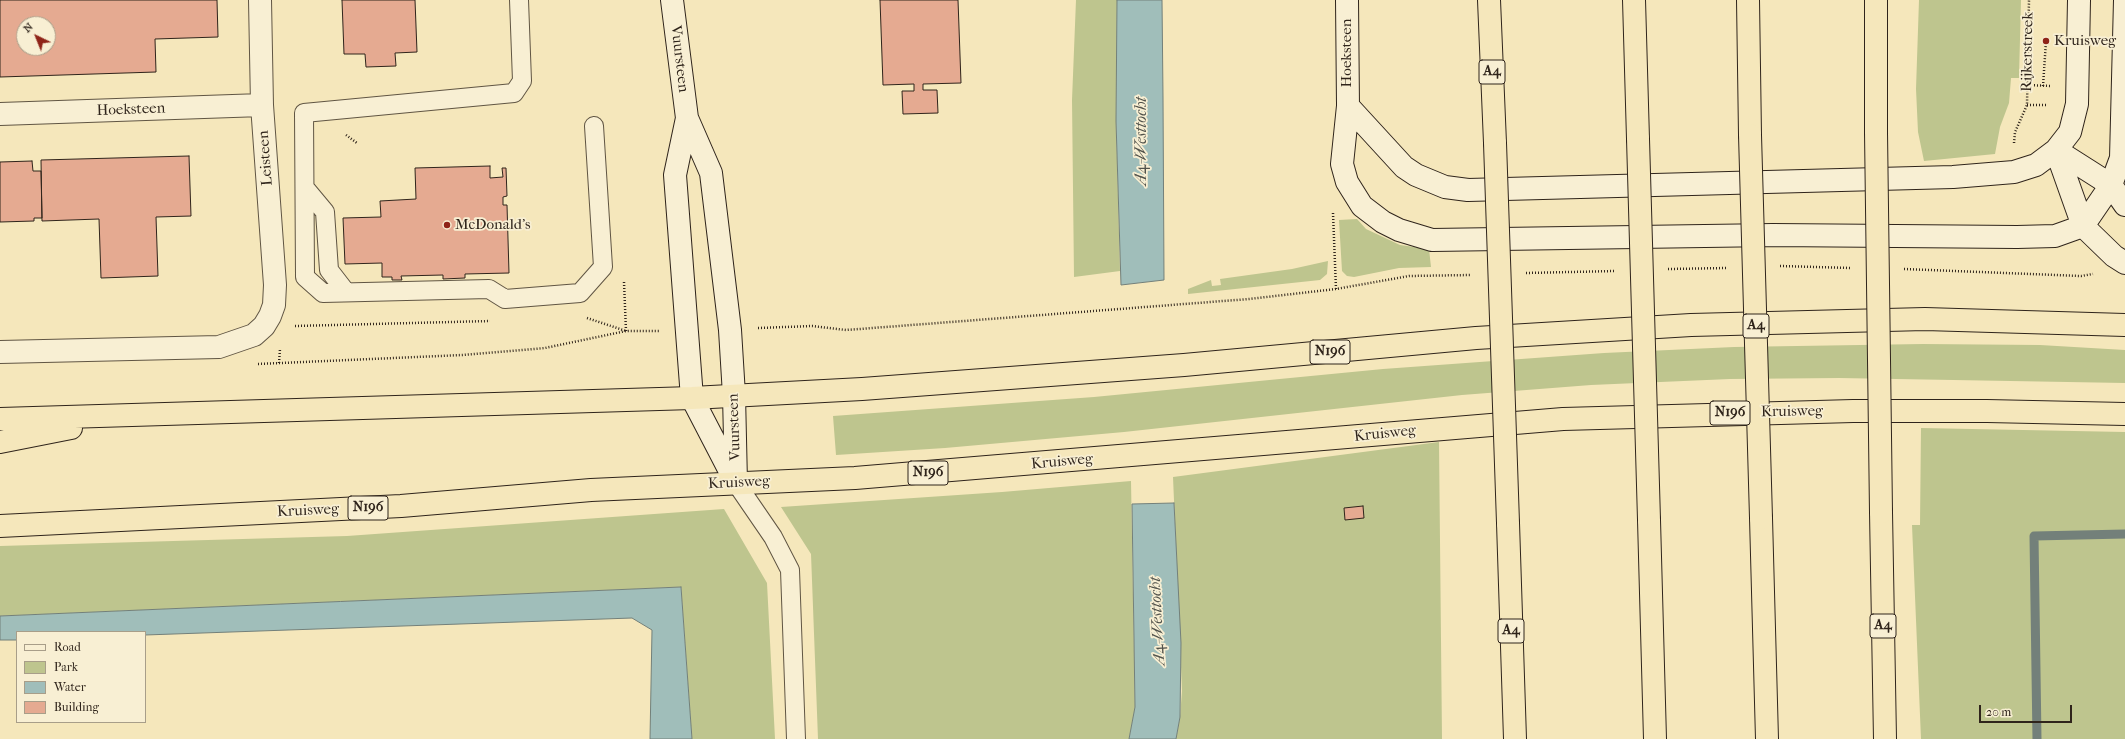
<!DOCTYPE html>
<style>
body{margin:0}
#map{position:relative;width:2125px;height:739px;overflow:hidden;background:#f5e7bb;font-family:"IM FELL French Canon",serif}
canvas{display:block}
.legend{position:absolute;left:16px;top:631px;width:130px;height:92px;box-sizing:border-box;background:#f8efd3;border:1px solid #a89e89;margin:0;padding:5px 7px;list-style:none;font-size:12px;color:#2f241b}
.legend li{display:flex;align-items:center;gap:8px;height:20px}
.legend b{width:20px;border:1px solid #a89e89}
.north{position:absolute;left:16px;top:16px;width:40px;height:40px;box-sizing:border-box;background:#f8efd3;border:1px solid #a89e89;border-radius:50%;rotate:317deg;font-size:11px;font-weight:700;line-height:16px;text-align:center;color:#2f241b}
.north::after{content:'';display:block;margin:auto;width:14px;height:18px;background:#8f2418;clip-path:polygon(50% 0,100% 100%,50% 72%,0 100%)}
.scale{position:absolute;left:1979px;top:705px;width:93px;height:18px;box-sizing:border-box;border:2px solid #2f241b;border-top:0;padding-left:5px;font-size:12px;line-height:14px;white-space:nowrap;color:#2f241b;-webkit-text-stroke:3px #f8efd3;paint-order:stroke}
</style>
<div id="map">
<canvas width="2125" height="739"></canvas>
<ul class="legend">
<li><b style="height:5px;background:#f8efd3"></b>Road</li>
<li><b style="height:11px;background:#bec58e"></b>Park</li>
<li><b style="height:11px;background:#a0beba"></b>Water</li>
<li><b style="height:11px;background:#e5aa91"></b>Building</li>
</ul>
<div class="north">N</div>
<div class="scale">20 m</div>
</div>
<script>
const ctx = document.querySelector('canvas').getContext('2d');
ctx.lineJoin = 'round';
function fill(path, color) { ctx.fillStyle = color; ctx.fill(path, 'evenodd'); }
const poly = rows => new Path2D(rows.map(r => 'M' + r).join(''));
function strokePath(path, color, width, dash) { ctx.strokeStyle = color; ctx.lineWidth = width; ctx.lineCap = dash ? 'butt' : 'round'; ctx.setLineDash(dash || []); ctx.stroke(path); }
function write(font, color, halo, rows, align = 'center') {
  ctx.font = font + ' "IM FELL French Canon",serif'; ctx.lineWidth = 3.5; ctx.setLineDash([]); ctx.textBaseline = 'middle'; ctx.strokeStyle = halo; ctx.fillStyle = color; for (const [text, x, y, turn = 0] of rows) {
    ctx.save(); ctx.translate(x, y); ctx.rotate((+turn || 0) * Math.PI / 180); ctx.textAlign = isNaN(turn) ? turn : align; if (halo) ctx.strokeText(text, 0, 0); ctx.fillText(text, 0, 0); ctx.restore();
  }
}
const green = poly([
 [1076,0,1117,0,1116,121,1120,271,1074,277,1072,100],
 [1919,0,2021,0,2019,78,2011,78,2009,103,2000,127,1995,154,1924,161,1918,132,1916,89],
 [1357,219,1366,229,1400,245,1429,249,1431,267,1399,268,1354,277,1347,276,1342,271,1339,220],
 [1328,261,1327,274,1320,280,1188,294,1188,289,1211,280,1212,286,1221,285,1220,279,1292,269],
 [1923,344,2040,345,2125,350,2125,383,1839,378,1730,379,1591,385,1462,395,1124,432,945,448,836,455,833,416,1094,397,1383,369,1604,353,1734,347],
 [1921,428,2125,432,2125,739,1921,739,1912,525,1920,525],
 [1439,442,1442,739,1176,739,1180,717,1182,691,1173,477],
 [1131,481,1135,707,1129,739,818,739,811,554,781,507,1002,492],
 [724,509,767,583,775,739,692,739,681,587,0,616,0,546,347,536]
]);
const water = poly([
 [1117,0,1162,0,1163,97,1164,280,1121,285,1116,121,1117,0],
 [1174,503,1181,643,1180,717,1176,739,1129,739,1135,707,1132,504,1174,503],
 [681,587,692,739,650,739,652,630,632,618,145,635,145,632,17,632,17,640,0,640,0,616,681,587]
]);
const stream = poly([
 [2037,739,2034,536,2125,534]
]);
const building = poly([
 [0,0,217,0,218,37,155,39,156,72,0,77,0,0],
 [24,24,48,24,48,48,24,48,24,24],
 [342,0,415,0,417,52,395,53,396,66,366,67,365,54,344,54,342,0],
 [880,0,958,0,961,83,923,84,923,90,937,90,938,113,903,114,902,91,914,91,914,84,883,85,880,0],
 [189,156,191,216,156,217,158,276,101,278,99,219,42,221,41,160,189,156],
 [32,161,33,171,41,171,42,218,34,218,34,221,0,222,0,162,32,161],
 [490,166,490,178,503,177,502,168,506,168,507,196,503,197,503,205,507,205,509,273,465,274,465,278,443,279,443,275,401,276,402,280,392,280,392,277,382,277,382,263,345,264,343,218,381,217,380,201,416,199,415,168,490,166],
 [1363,506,1364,518,1345,520,1344,508,1363,506]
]);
const path = poly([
 [2028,85,2050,86],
 [2043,86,2046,41],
 [2027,105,2048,105],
 [346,135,357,143],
 [2014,143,2015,132,2027,105,2029,0],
 [1333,213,1336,289],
 [1780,266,1851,268],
 [1668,269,1727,268],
 [1904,269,2081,276,2093,274],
 [1526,273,1615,271],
 [624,282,626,331],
 [587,318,626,331],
 [295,326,490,321],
 [758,328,812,326,846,330,938,323,1249,299,1336,289,1409,276,1471,275],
 [279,363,280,349],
 [258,364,462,355,545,348,626,331,659,331]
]);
const lane = poly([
 [519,0,522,81,514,93,304,113,305,277,323,293,489,289,505,299,580,293,603,267,594,126],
 [305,188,325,212,329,270,346,292],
 [736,483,773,537,790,570,796,739]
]);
const street = poly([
 [0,114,262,105],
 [0,352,219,347,254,335,264,326,270,316,274,305,275,285,262,105,260,0]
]);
const secondary = poly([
 [672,0,687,118,711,173,730,330,734,395,736,483],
 [1347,0,1348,106,1342,164,1347,182,1362,206,1383,222,1399,230,1432,240,1773,235,2017,237,2055,236,2083,226,2111,185,2121,158,2125,0],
 [1348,106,1404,167,1416,175,1445,187,1468,190,1953,177,2014,172,2036,165,2056,150,2070,132,2077,104,2079,0],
 [687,118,675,175,692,398,734,479],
 [2056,150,2083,226,2114,256,2125,263],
 [2056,150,2111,185,2125,205]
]);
const highway = poly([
 [1489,0,1495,143],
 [1634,0,1638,139],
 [1748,0,1750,135],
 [1876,132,1876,0],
 [0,419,692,398,862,389,1184,365,1476,338,1691,325,1925,319,2125,325],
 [0,442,71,428],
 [1881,512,1885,739],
 [1761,518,1767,739],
 [1649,520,1655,739],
 [1508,523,1515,739],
 [0,526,401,506,591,490,855,478,1563,419,1853,411,1987,411,2125,414]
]);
const highwayBridge = poly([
 [1876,132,1881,512],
 [1750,135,1761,518],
 [1638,139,1649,520],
 [1495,143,1508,523]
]);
const markers = [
 [2046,41,4,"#8f2418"],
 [447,225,4,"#8f2418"]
];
const shields = [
 [1492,72,26],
 [1756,326,26],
 [1330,352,40],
 [1730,413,40],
 [928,473,40],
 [368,508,40],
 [1883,626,26],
 [1511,631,26]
];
const shieldNames = [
 ["A4",1492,72],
 ["A4",1756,326],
 ["N196",1330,352],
 ["N196",1730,413],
 ["N196",928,473],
 ["N196",368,508],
 ["A4",1883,626],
 ["A4",1511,631]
];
const poiNames = [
 ["Kruisweg",2054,41],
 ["McDonald's",455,225]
];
const streetNames = [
 ["Rijkerstreek",2028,52,-89],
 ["Hoeksteen",1347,53,-90],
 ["Vuursteen",679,59,83],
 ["Hoeksteen",131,110,-2],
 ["Leisteen",266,158,-94],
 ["Kruisweg",1792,412,-1],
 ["Vuursteen",735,427,-92],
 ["Kruisweg",1385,434,-6],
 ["Kruisweg",1062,462,-5],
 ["Kruisweg",739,483,-3],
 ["Kruisweg",308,511,-3]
];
const waterNames = [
 ["A4-Westtocht",1142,141,-90],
 ["A4-Westtocht",1158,621,-93]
];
fill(green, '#bec58e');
fill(water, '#a0beba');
strokePath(water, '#73807a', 1);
strokePath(stream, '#73807a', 9);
fill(building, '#e5aa91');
strokePath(building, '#2f241b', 1);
strokePath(lane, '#605543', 20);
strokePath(street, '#605543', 24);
strokePath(secondary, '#2f241b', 24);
strokePath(highway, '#2f241b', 24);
strokePath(path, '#2f241b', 2.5, [1, 2]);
strokePath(lane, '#f8efd3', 18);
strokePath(street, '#f8efd3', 22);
strokePath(secondary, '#f8efd3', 22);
strokePath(highway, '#f5e7bb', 22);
strokePath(highwayBridge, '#2f241b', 24, []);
strokePath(highwayBridge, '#f5e7bb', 22);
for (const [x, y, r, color] of markers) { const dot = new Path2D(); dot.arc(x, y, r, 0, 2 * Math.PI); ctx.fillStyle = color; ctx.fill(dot); strokePath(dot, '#f8efd3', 1.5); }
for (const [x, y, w] of shields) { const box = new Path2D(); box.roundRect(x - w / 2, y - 12, w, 24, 3); ctx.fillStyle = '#f8efd3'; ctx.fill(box); strokePath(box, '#2f241b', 1); }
write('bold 14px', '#2f241b', null, shieldNames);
write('15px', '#2f241b', '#f8efd3', poiNames, 'left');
write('15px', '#2f241b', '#f8efd3', streetNames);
write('italic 16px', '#51524b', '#f8efd3', waterNames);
</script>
